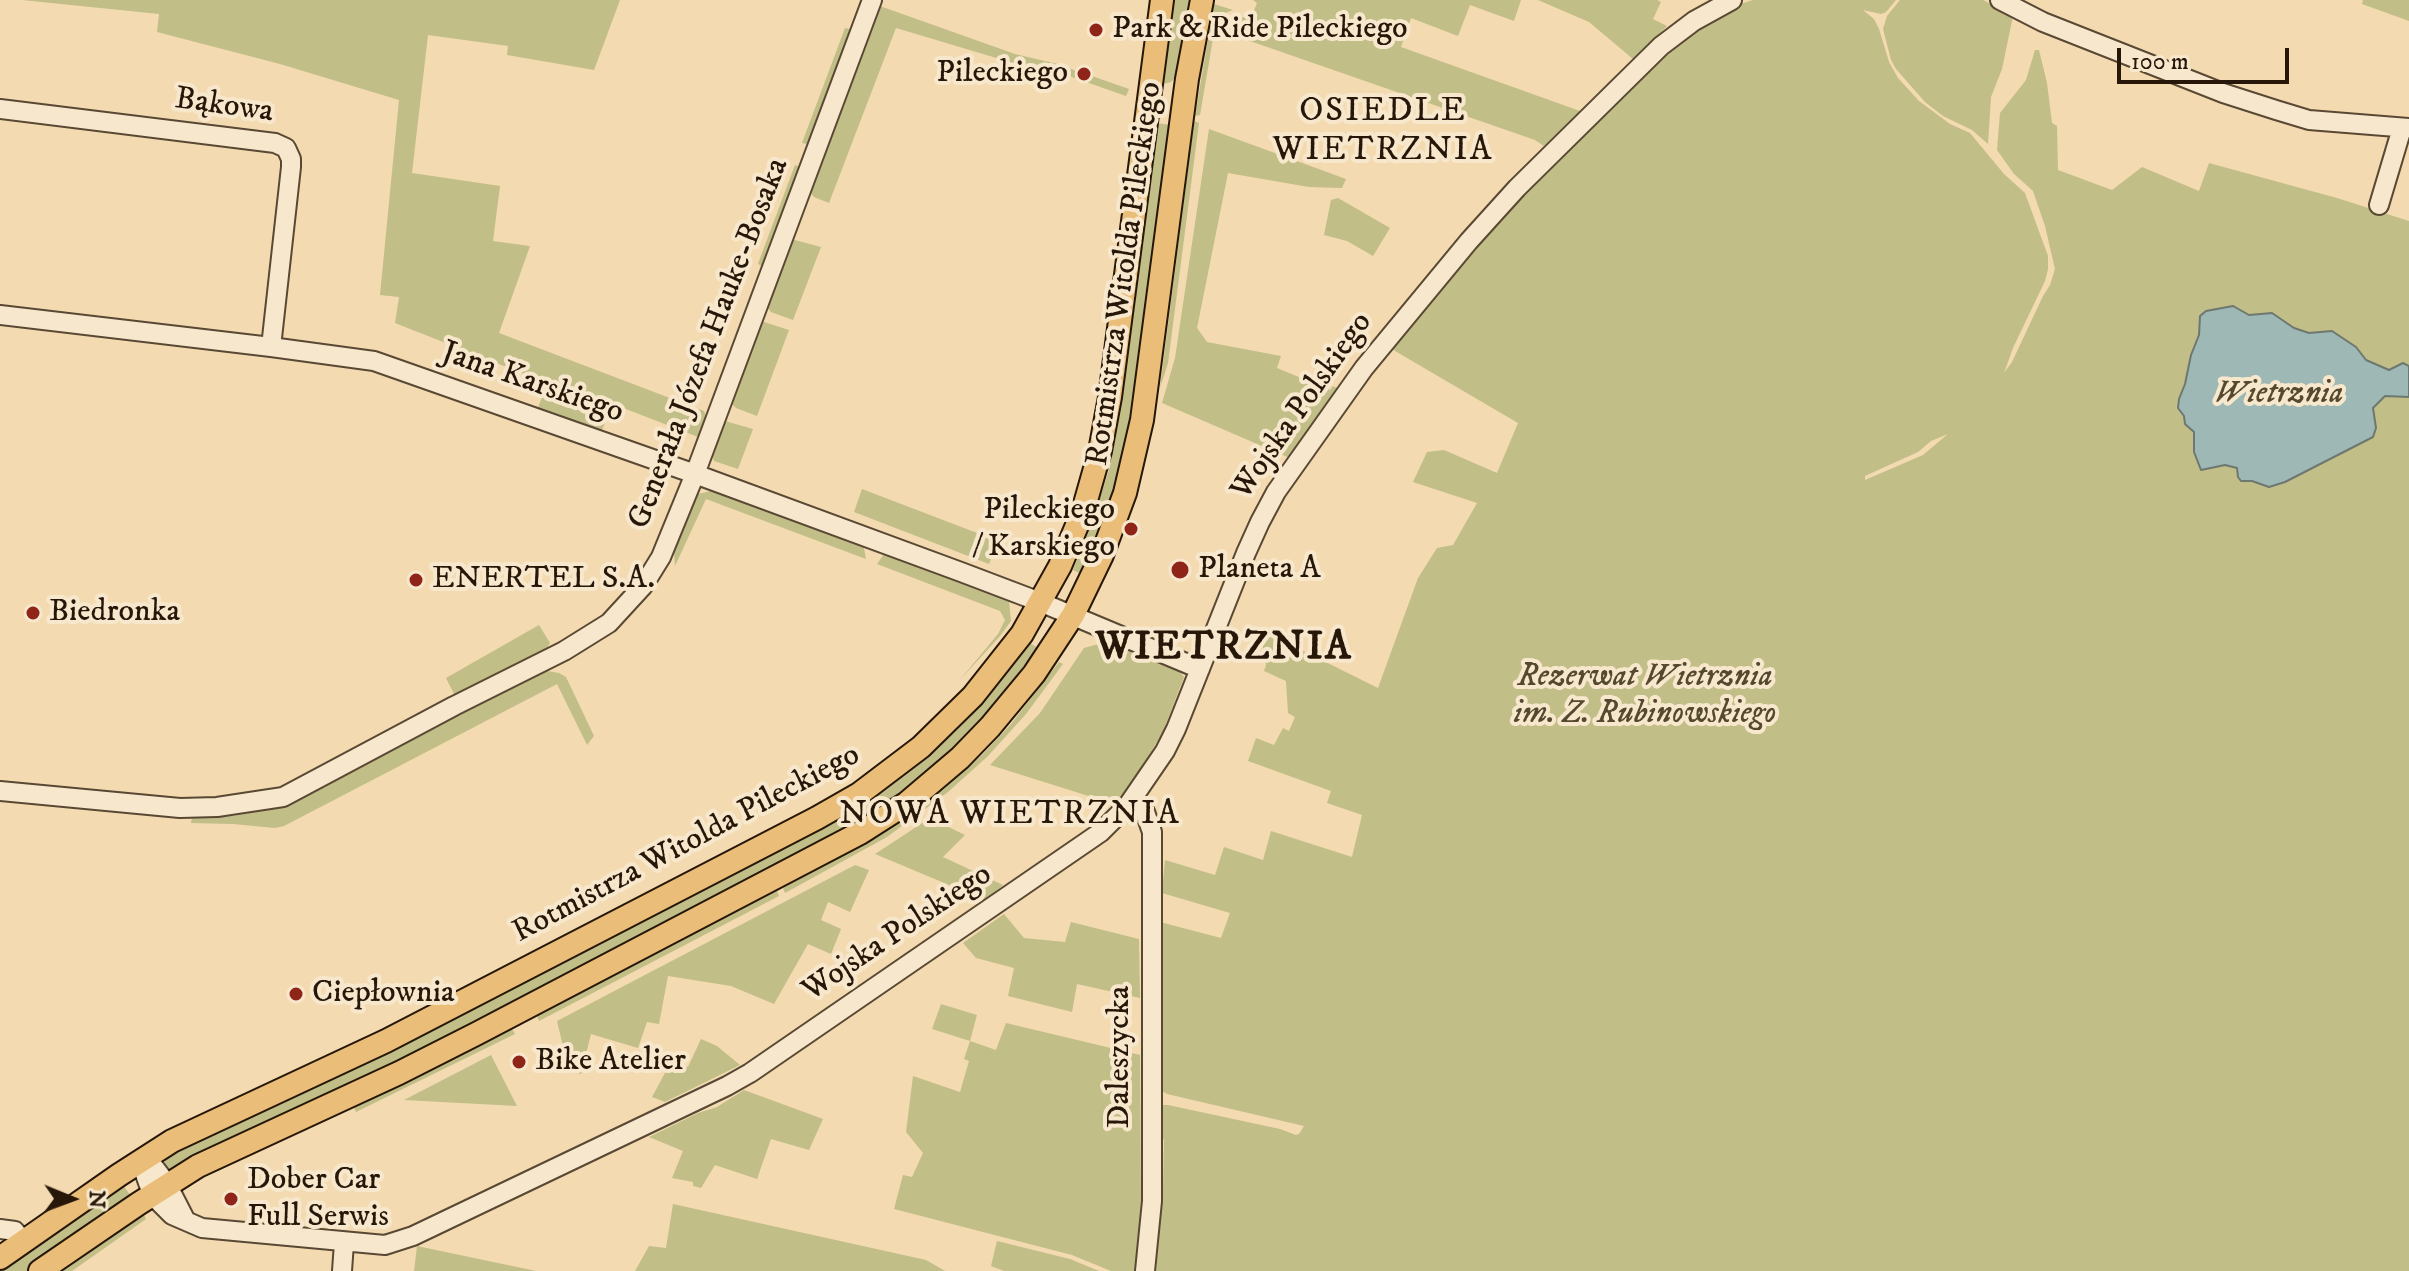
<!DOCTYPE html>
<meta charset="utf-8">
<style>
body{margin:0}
#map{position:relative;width:2409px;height:1271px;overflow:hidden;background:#f3dab1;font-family:"IM FELL DW Pica",serif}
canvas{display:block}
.north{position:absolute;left:32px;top:1159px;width:80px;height:80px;-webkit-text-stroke:6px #f7e7cc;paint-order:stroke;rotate:91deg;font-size:22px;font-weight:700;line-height:32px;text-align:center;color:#261709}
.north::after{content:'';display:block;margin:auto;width:28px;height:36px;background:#261709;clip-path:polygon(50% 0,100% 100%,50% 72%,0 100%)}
.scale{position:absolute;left:2117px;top:48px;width:172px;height:36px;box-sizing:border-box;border:4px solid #261709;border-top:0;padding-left:10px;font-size:24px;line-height:28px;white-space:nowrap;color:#261709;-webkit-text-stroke:6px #f7e7cc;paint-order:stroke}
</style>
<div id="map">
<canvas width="2409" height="1271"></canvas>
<div class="north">N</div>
<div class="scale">100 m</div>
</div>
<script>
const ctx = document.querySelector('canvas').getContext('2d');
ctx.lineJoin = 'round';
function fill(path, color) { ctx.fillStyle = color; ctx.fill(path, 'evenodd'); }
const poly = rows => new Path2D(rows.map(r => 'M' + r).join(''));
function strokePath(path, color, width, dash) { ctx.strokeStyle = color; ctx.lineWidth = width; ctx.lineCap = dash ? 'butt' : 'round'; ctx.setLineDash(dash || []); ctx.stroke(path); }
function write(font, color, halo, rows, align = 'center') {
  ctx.font = font + ' "IM FELL DW Pica",serif'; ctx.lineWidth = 8; ctx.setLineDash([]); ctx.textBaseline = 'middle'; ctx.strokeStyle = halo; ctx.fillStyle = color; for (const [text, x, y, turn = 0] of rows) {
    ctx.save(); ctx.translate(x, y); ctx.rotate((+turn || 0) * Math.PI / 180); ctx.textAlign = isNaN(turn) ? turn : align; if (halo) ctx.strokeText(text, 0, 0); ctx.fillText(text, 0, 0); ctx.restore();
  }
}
const green = poly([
 [22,0,620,0,594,70,507,55,508,46,428,35,412,173,500,186,493,241,530,246,499,333,704,411,706,416,698,437,613,404,602,430,538,408,547,383,395,323,399,297,380,295,399,100,280,64,157,32,159,14],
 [1170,0,1195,0,1180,72,1171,82,1160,85],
 [1253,0,1521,0,1514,21,1470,5,1458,36,1411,18,1401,47,1580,111,1544,146,1535,140,1224,32,1238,17,1251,18,1257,3],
 [1538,0,1657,0,1661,2,1653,19,1667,26,1633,59,1589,22],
 [1753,0,1896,0,1886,12,1881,14,1863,10,1874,19,1879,29,1889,62,1898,78,1919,101,1950,124,1970,133,2004,174,2025,193,2048,256,2048,269,2045,281,2013,348,2004,373,2012,362,2043,296,2050,285,2055,269,2045,226,2033,191,2014,174,1997,150,2000,113,2026,80,2035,50,2039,50,2047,83,2052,123,2057,126,2058,170,2112,190,2142,167,2199,191,2209,163,2337,198,2409,221,2409,366,2403,363,2406,398,2409,397,2409,1271,1156,1271,1163,1187,1164,1140,1162,1137,1162,1105,1168,1105,1280,1129,1296,1135,1299,1134,1304,1126,1167,1094,1162,1091,1160,922,1221,938,1230,913,1162,893,1165,860,1215,875,1224,847,1263,860,1271,831,1352,857,1362,815,1327,803,1331,791,1248,761,1256,738,1274,745,1283,728,1289,731,1295,717,1288,713,1286,681,1264,671,1266,665,1263,654,1263,631,1378,688,1418,578,1437,548,1453,545,1477,503,1413,482,1427,452,1444,450,1497,473,1518,423,1390,348,1474,246,1513,203,1683,37,1734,6],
 [1948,434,1923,455,1865,480,1865,476,1918,452,1931,441],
 [1900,0,1983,0,2013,16,2002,69,1991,97,1988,144,1972,130,1943,116,1925,102,1896,69,1891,60,1883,29,1887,16],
 [2363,0,2409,0,2409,21,2362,4],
 [1214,4,1233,10,1220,15,1216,21,1200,115,1195,116],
 [877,5,1015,54,1062,65,1076,71,1076,73,1085,76,1086,74,1129,89,1126,96,1032,63,1030,68,896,28,829,203,814,197,809,191],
 [845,28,854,30,812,145,802,143],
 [1194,121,1199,123,1168,363,1160,388],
 [1155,123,1173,125,1130,444,1085,576,1073,570,1094,517,1111,463,1114,420],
 [1209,129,1346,179,1342,188,1309,187,1228,173,1197,328,1207,342,1281,356,1277,368,1330,390,1333,386,1339,389,1292,459,1162,403,1175,358],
 [795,165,802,168,765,268,758,264,759,261],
 [1338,198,1390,228,1373,256,1347,241,1324,235,1331,200],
 [791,239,821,247,793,320,771,312,765,305],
 [761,321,789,330,757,416,736,408,732,404,731,398],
 [725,421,753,429,738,469,714,461,712,455],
 [720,489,863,543,866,559,706,499,675,566,674,552,694,501,698,494],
 [862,489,998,541,989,564,854,512],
 [884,554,891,554,1010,596,1009,602,1011,621,1000,636,959,681,998,634,1005,620,1000,611,877,564],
 [539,625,550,643,547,648,455,696,446,678],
 [1025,640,1038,648,1004,692,949,755,880,812,434,1048,173,1172,167,1172,163,1167,166,1159,185,1149,292,1098,331,1074,816,826],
 [1106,642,1180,672,1184,677,1162,734,1127,790,1114,804,990,765,1040,713,1084,648],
 [1059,662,1063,664,1026,714,988,756,948,792,887,837,785,893,783,888,874,839,944,789,983,754,1011,724],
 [542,670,559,673,566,677,594,736,587,745,557,684,284,826,275,828,233,824,191,823,192,817,233,816,277,808],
 [930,818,965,835,943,857,1003,885,985,900,875,854],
 [855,865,869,870,850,912,828,902,821,920,841,929,831,954,808,944,774,1004,731,986,668,976,659,1024,647,1022,638,1048,591,1034,581,1074,569,1071,557,1021],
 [777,891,779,896,539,1021,537,1016],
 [1004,914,1024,938,1065,942,1071,922,1139,939,1140,998,1077,984,1072,1012,1008,996,1014,968,976,958,963,943],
 [941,1004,977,1015,970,1041,996,1050,1006,1023,1140,1055,1141,1205,1135,1271,1111,1271,1072,1255,894,1209,903,1175,912,1177,923,1153,906,1132,913,1076,960,1092,969,1061,964,1059,970,1041,932,1029],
 [512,1029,515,1034,356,1112,354,1108],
 [701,1039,717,1046,740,1065,665,1102,652,1097,672,1060,688,1067],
 [491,1055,517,1106,404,1100],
 [744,1090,823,1119,809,1150,771,1139,757,1179,715,1165,701,1188,693,1186,693,1182,672,1178,683,1151,649,1137,698,1113,717,1107],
 [121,1182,133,1199,27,1271,0,1271,0,1265],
 [673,1204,926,1260,945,1271,635,1271,649,1246,666,1248],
 [144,1215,146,1219,72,1271,63,1271],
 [997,1241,1070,1259,1099,1271,1004,1271,991,1266],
 [417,1246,536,1271,414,1271]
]);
const water = poly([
 [2233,306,2249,315,2272,313,2294,328,2309,333,2332,331,2356,347,2366,360,2389,370,2403,363,2409,366,2409,397,2385,396,2373,408,2376,428,2373,437,2285,482,2269,487,2252,481,2241,481,2238,477,2237,468,2225,465,2201,470,2194,452,2194,432,2185,424,2184,416,2178,408,2179,399,2185,384,2191,355,2199,335,2200,316,2206,311,2233,306]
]);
const minor = poly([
 [2000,0,2043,22,2223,93,2276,110,2309,120,2409,128],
 [0,109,275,143,286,148,291,159,291,167,271,347],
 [2379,205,2402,128],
 [0,315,271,347,374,361,695,474,961,572,1040,602,1200,669],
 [0,791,180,808,217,807,283,797,454,706,564,651,609,623,643,586,661,557,695,474,872,0],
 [1134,797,1145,812,1152,832,1152,1201,1145,1271],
 [143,1159,145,1174,152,1194,158,1201,172,1215,202,1228,385,1245,413,1236,727,1086,750,1073,1101,832,1128,805,1165,751,1176,729,1246,553,1260,522,1276,492,1364,368,1469,241,1517,188,1661,46,1694,21,1732,0],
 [143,1159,154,1167,167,1184,186,1221],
 [0,1229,15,1231,23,1241],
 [342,1271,344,1243]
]);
const major = poly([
 [0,1258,119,1175,172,1141,386,1041,817,818,859,794,921,747,973,696,1022,634,1060,566,1083,511,1100,451,1110,397,1162,0],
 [40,1271,138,1204,198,1166,399,1073,476,1034,860,833,907,803,960,758,990,727,1034,674,1073,615,1102,555,1125,493,1142,420,1187,79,1202,0]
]);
const markers = [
 [1096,30,8,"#8f2418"],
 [1084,74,8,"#8f2418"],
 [1131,529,8,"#8f2418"],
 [1180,570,10,"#8f2418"],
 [416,580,8,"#8f2418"],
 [33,613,8,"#8f2418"],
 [296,994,8,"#8f2418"],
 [519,1062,8,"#8f2418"],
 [231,1199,8,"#8f2418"]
];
const poiNames = [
 ["Park & Ride Pileckiego",1112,30],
 ["Pileckiego",1068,74,"right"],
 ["Pileckiego",1115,511,"right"],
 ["/ Karskiego",1115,548,"right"],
 ["Planeta A",1198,570],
 ["ENERTEL S.A.",432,580],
 ["Biedronka",49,613],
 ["Ciepłownia",312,994],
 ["Bike Atelier",535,1062],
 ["Dober Car",247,1181],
 ["Full Serwis",247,1218]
];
const streetNames = [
 ["Bąkowa",224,107,8],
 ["Rotmistrza Witolda Pileckiego",1126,274,-82],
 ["Generała Józefa Hauke-Bosaka",710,344,-69],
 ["Jana Karskiego",532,384,19],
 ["Wojska Polskiego",1303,407,-55],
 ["Rotmistrza Witolda Pileckiego",687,845,-28],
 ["Wojska Polskiego",898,934,-34],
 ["Daleszycka",1121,1057,-90]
];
const parkNames = [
 ["Wietrznia",2279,395],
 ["Rezerwat Wietrznia",1645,678],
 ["im. Z. Rubinowskiego",1645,715]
];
const neighbourhoodNames = [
 ["OSIEDLE",1383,113],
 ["WIETRZNIA",1383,152],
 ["NOWA WIETRZNIA",1010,816]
];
const districtNames = [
 ["WIETRZNIA",1224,650]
];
fill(green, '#c1be87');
fill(water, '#9eb8b5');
strokePath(water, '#6e7870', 2);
strokePath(minor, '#594833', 22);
strokePath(major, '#261709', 26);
strokePath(minor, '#f7e7cc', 18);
strokePath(major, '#eabd78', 22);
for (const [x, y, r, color] of markers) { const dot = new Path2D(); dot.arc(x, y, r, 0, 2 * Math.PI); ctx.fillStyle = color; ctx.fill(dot); strokePath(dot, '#f7e7cc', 3); }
write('32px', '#261709', '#f7e7cc', poiNames, 'left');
write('32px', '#261709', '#f7e7cc', streetNames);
write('italic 32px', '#54492f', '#f7e7cc', parkNames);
ctx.letterSpacing = '2px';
write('34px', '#261709', '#f7e7cc', neighbourhoodNames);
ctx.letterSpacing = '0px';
ctx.letterSpacing = '2px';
write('bold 40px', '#261709', '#f7e7cc', districtNames);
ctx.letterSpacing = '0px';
</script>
